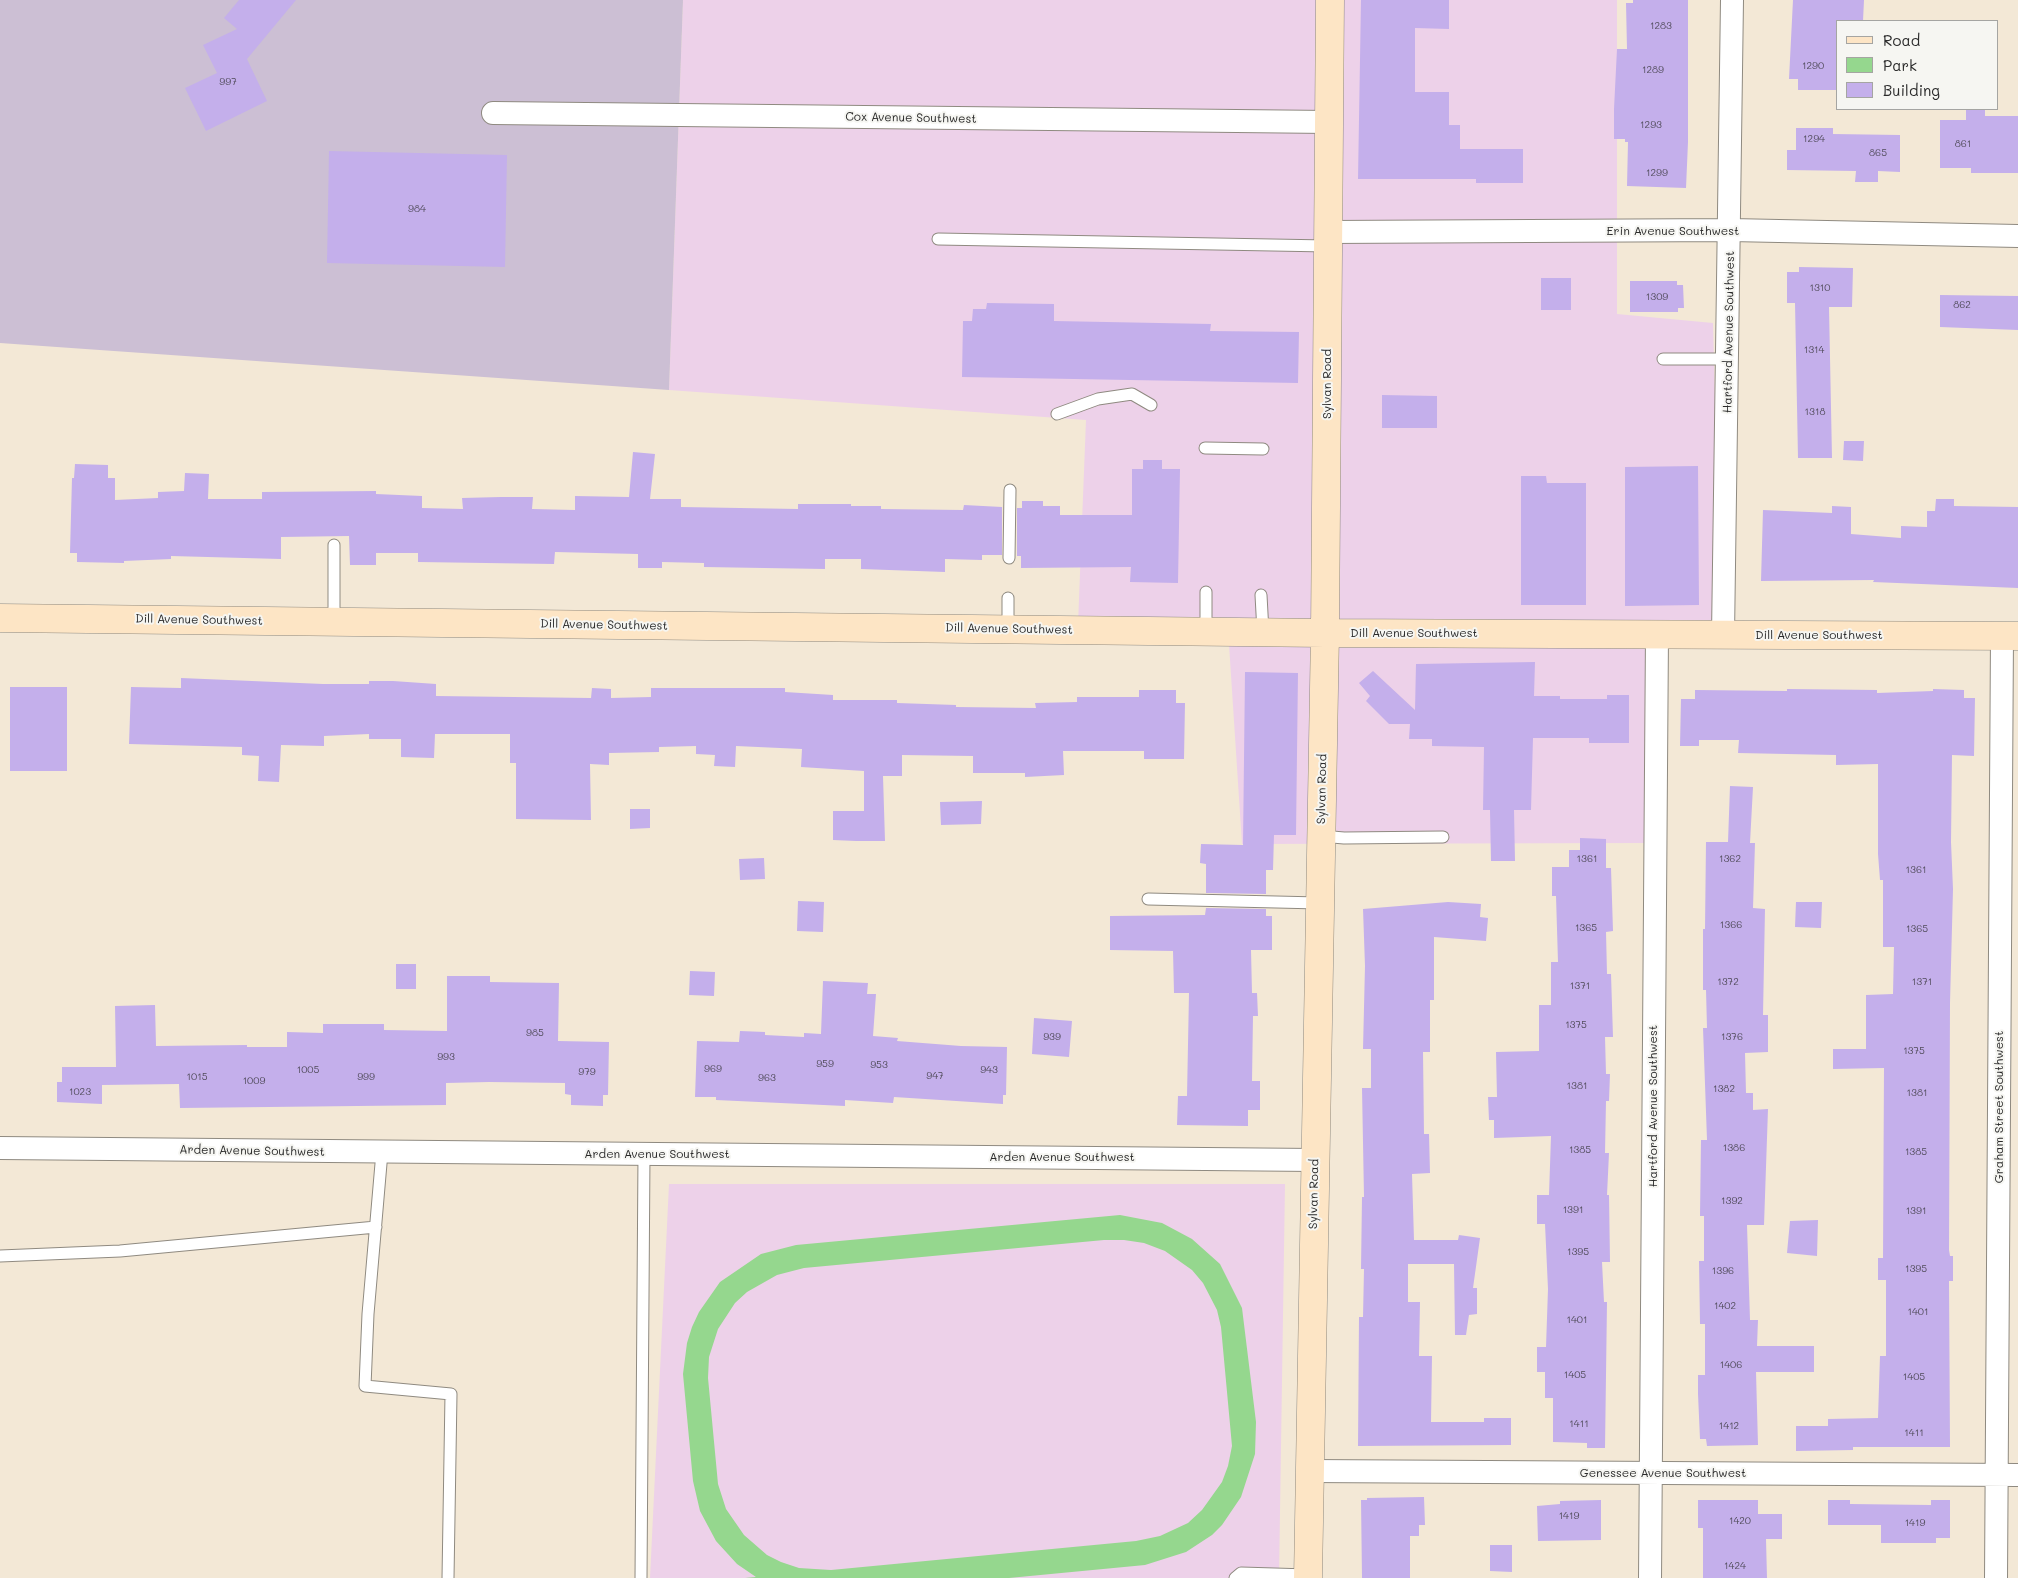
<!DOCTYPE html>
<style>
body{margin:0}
#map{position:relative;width:2018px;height:1578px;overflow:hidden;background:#f3e8d6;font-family:Mali,sans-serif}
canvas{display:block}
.legend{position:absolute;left:1836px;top:20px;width:162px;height:90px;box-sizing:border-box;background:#f6f6f2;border:1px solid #a5a5a2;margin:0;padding:6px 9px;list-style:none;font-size:15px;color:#2b2b2b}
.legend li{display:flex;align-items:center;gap:10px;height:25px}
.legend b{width:25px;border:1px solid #a5a5a2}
</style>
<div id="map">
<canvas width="2018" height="1578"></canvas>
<ul class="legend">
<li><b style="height:6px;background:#fde5c5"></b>Road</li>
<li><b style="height:14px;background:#95d78e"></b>Park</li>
<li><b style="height:14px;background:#c4afeb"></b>Building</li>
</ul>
</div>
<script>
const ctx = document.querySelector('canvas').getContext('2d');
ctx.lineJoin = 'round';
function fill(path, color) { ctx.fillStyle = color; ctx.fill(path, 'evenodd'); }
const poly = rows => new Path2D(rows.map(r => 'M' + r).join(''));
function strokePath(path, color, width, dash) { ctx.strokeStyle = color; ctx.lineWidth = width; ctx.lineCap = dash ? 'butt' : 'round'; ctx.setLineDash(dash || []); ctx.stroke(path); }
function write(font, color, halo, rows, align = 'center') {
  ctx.font = font + ' Mali,sans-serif'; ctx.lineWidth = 4; ctx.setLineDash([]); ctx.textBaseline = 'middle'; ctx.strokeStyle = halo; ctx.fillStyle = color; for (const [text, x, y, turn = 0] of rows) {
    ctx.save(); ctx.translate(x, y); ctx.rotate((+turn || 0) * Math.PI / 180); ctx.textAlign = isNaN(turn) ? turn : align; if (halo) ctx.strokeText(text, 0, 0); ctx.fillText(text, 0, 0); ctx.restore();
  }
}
const built = poly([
 [683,0,1617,0,1617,314,1713,323,1721,641,1649,643,1647,843,1242,844,1228,629,1078,625,1086,420,669,390],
 [669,1184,1285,1184,1279,1578,650,1578]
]);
const industrial = poly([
 [0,0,683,0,669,390,0,343]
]);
const green = poly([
 [1120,1215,1162,1223,1192,1239,1220,1264,1242,1308,1256,1422,1255,1454,1241,1497,1222,1525,1212,1535,1186,1552,1145,1565,1009,1578,745,1578,756,1577,737,1564,716,1541,700,1511,693,1481,683,1374,687,1343,692,1327,699,1312,720,1282,761,1254,796,1245],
 [1104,1240,1124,1240,1144,1243,1165,1251,1192,1270,1203,1283,1217,1310,1221,1327,1232,1446,1228,1466,1222,1482,1202,1510,1188,1523,1160,1536,1136,1541,831,1570,799,1568,781,1562,767,1555,744,1535,726,1509,718,1484,708,1378,709,1357,718,1329,735,1303,747,1292,777,1275,804,1268]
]);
const building = poly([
 [239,0,296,0,247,59,267,101,206,131,185,88,217,73,203,45,237,29,224,18],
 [1361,0,1449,0,1449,29,1415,28,1415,92,1449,92,1449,125,1460,125,1460,149,1523,149,1523,183,1476,183,1476,179,1358,179],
 [1633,0,1688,0,1688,142,1686,188,1627,186,1628,142,1625,142,1625,139,1614,139,1614,109,1617,49,1627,49,1626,3,1633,3],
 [1793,0,1864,0,1863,21,1837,21,1837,90,1798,90,1798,79,1789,79],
 [1966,109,1985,109,1985,116,2018,116,2018,173,1971,173,1971,168,1940,168,1940,120,1966,120],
 [1796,128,1833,128,1833,134,1900,135,1900,172,1878,171,1878,182,1855,182,1856,171,1787,170,1787,150,1796,150],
 [329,151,507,155,505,267,327,263],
 [1799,267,1853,268,1852,307,1829,307,1832,458,1798,458,1795,303,1787,303,1787,272,1799,272],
 [1541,278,1571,278,1571,310,1541,310],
 [1630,281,1677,281,1677,285,1683,285,1684,308,1678,308,1678,312,1630,312],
 [1940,295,2018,296,2018,330,1940,327],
 [987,303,1054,304,1054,321,1211,324,1210,331,1299,332,1298,383,962,377,963,321,972,321,973,309,986,309],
 [1382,395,1437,396,1437,428,1382,428],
 [1844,441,1864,441,1863,461,1843,460],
 [633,452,655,454,650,499,681,499,681,507,798,509,798,504,851,504,851,506,881,506,881,509,963,510,964,505,1002,507,1002,555,982,555,982,560,945,559,945,572,861,569,861,559,825,559,825,569,704,567,704,563,662,562,662,568,638,568,638,554,555,552,554,564,418,562,418,553,376,553,376,565,350,565,349,536,281,537,281,559,171,556,171,559,124,561,124,563,77,562,77,553,70,553,72,478,74,478,75,464,108,465,108,478,115,478,115,500,158,498,158,492,184,491,185,473,209,474,208,499,262,499,262,492,376,491,376,494,422,496,422,508,463,509,462,498,501,497,533,497,532,509,575,510,575,496,629,497],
 [1143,460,1162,460,1162,469,1180,469,1178,583,1130,582,1131,567,1021,568,1021,556,1017,556,1017,508,1022,508,1022,501,1043,501,1043,506,1060,506,1060,515,1132,515,1132,469,1143,469],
 [1698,466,1699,605,1625,606,1625,467],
 [1521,476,1546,476,1547,483,1586,483,1586,605,1521,605],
 [1936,499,1954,499,1954,506,2018,507,2018,588,1873,582,1874,580,1761,581,1763,510,1832,513,1832,506,1851,507,1851,534,1901,538,1901,526,1927,527,1927,511,1935,511],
 [1535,662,1534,696,1560,696,1560,699,1607,699,1607,695,1629,695,1629,743,1589,743,1589,738,1533,738,1531,810,1514,810,1515,861,1491,861,1490,810,1483,810,1484,747,1432,746,1432,739,1409,739,1410,724,1389,724,1366,701,1370,696,1359,683,1373,671,1415,710,1416,664],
 [1245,672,1298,673,1296,835,1274,835,1273,870,1266,870,1266,894,1206,893,1206,864,1200,863,1201,844,1243,845],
 [181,678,323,684,369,684,369,681,393,681,436,684,436,696,591,698,592,688,611,689,611,698,651,697,651,688,785,688,785,692,833,695,833,700,897,700,897,703,956,705,956,707,1036,708,1035,703,1077,702,1077,697,1139,697,1139,690,1176,690,1176,703,1185,703,1184,759,1144,759,1144,751,1063,751,1064,775,1025,777,1025,773,973,773,973,756,902,755,902,776,883,776,885,841,856,841,833,840,833,811,864,811,864,771,801,767,802,749,736,746,735,767,714,766,715,755,696,754,696,746,659,747,659,752,609,753,609,765,590,764,591,820,516,819,516,763,510,763,510,734,435,734,434,758,401,757,401,739,369,739,369,734,324,736,324,746,281,745,279,782,258,781,259,756,242,755,242,747,129,744,131,687,181,688],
 [10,687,67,687,67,771,10,771],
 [1787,689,1877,690,1877,693,1933,691,1933,689,1964,690,1964,698,1975,698,1974,756,1952,755,1951,842,1953,889,1950,1003,1949,1250,1950,1256,1953,1256,1953,1281,1949,1281,1950,1447,1853,1447,1853,1450,1796,1451,1796,1426,1828,1426,1828,1419,1878,1418,1880,1356,1886,1356,1886,1280,1878,1280,1878,1258,1883,1258,1884,1068,1833,1069,1833,1049,1866,1049,1866,995,1893,994,1894,947,1883,947,1883,880,1880,880,1878,854,1878,764,1836,765,1836,755,1738,753,1739,740,1699,740,1699,746,1680,746,1681,699,1695,699,1695,690,1787,691],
 [1730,786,1753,787,1750,843,1755,843,1753,908,1765,909,1763,1015,1768,1015,1768,1052,1745,1053,1746,1093,1753,1093,1753,1110,1768,1109,1764,1225,1747,1225,1750,1320,1758,1320,1757,1346,1814,1346,1814,1372,1756,1372,1758,1445,1707,1446,1706,1439,1700,1439,1698,1394,1698,1375,1705,1375,1705,1324,1700,1324,1699,1261,1704,1261,1704,1216,1700,1216,1701,1140,1707,1140,1703,1028,1707,1028,1706,990,1703,990,1703,929,1705,929,1706,842,1728,842],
 [982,801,981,824,941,825,940,802],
 [630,809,650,809,650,828,630,829],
 [1580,838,1606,839,1606,868,1611,868,1613,931,1606,932,1607,974,1611,974,1613,1037,1605,1037,1606,1074,1610,1074,1609,1101,1606,1101,1605,1153,1609,1153,1607,1195,1609,1195,1610,1262,1602,1262,1604,1302,1607,1302,1605,1448,1587,1448,1587,1443,1553,1442,1553,1398,1545,1398,1545,1372,1537,1372,1537,1347,1546,1347,1548,1289,1545,1224,1537,1224,1537,1195,1549,1195,1551,1136,1494,1138,1494,1120,1489,1120,1488,1097,1497,1097,1496,1052,1539,1051,1539,1005,1551,1005,1551,962,1558,962,1556,896,1552,896,1552,867,1569,867,1569,850,1580,850],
 [764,858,765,879,740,880,739,859],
 [798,901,824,902,823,932,797,931],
 [1448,902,1481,904,1480,917,1488,918,1486,941,1434,937,1434,1000,1430,1000,1430,1052,1423,1052,1424,1134,1429,1134,1430,1173,1412,1174,1414,1240,1458,1240,1459,1235,1480,1238,1473,1288,1477,1288,1477,1314,1469,1315,1466,1335,1455,1335,1454,1264,1408,1264,1408,1302,1420,1302,1419,1356,1432,1356,1431,1422,1484,1422,1484,1418,1511,1418,1511,1445,1358,1446,1359,1317,1363,1317,1364,1269,1361,1269,1362,1197,1364,1197,1362,1088,1371,1088,1371,1049,1363,1049,1365,966,1363,909],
 [1796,902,1822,902,1821,928,1795,927],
 [1206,908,1266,909,1266,916,1272,916,1272,950,1251,950,1252,993,1257,993,1258,1016,1253,1016,1252,1081,1260,1081,1260,1110,1248,1110,1248,1126,1177,1125,1178,1096,1187,1096,1189,993,1174,993,1173,951,1110,950,1110,916,1205,915],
 [396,964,416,964,416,989,396,989],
 [690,971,715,972,714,996,689,995],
 [447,976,490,976,490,982,559,983,558,1041,609,1042,608,1095,603,1095,603,1106,571,1105,571,1095,565,1094,565,1083,489,1082,446,1083,446,1105,180,1108,179,1084,102,1085,102,1104,57,1102,57,1082,62,1082,62,1067,116,1067,115,1006,155,1005,156,1046,247,1045,247,1047,287,1047,287,1032,323,1033,323,1024,384,1024,384,1030,447,1031],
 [823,981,868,983,867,994,876,994,873,1036,898,1038,897,1041,961,1046,1007,1047,1006,1095,1003,1095,1003,1104,894,1097,893,1103,845,1100,845,1106,716,1100,716,1097,695,1097,697,1041,739,1042,740,1031,765,1032,765,1035,804,1037,804,1033,821,1034],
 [1034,1018,1072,1021,1069,1057,1032,1054],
 [1818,1220,1817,1256,1787,1253,1790,1221],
 [1424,1497,1425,1525,1419,1525,1419,1536,1410,1536,1410,1578,1362,1578,1361,1500,1367,1500,1367,1498],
 [1601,1500,1601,1540,1538,1541,1537,1506,1560,1504,1560,1501],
 [1698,1500,1758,1500,1758,1514,1782,1514,1782,1539,1766,1539,1767,1578,1703,1578,1703,1528,1698,1528],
 [1828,1500,1850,1500,1850,1504,1931,1505,1931,1500,1950,1500,1950,1538,1936,1538,1936,1543,1881,1543,1881,1525,1828,1525],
 [1490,1545,1512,1545,1512,1572,1490,1571]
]);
const service = poly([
 [938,239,1328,246],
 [1663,359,1728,359],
 [1057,414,1098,399,1132,394,1151,405],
 [1205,448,1263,449],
 [334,545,334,622],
 [1009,558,1010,490],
 [1206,592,1206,632],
 [1261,595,1263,632],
 [1008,598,1008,629],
 [1321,836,1344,838,1443,837],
 [1148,899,1319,903],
 [382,1152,368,1314,365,1386,451,1394,448,1578],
 [0,1256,120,1251,376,1227],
 [641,1578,644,1154],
 [1235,1578,1241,1573,1308,1575]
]);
const minor = poly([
 [493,113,1329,122],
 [1328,232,1731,230,2018,236],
 [1723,635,1732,0],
 [0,1148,1315,1160],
 [1309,1471,2018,1475],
 [1650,1578,1657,634],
 [1996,1578,2002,636]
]);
const secondary = poly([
 [0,618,1325,633,2018,636],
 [1308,1578,1325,633,1330,0]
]);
const numberNames = [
 ["1283",1661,26],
 ["1290",1813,66],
 ["1289",1653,70],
 ["997",228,82],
 ["1293",1651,125],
 ["1294",1814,139],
 ["861",1963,144],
 ["865",1878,153],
 ["1299",1657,173],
 ["984",417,209],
 ["1310",1820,288],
 ["1309",1657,297],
 ["862",1962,305],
 ["1314",1814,350],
 ["1318",1815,412],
 ["1361",1587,859],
 ["1362",1730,859],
 ["1361",1916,870],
 ["1366",1731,925],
 ["1365",1586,928],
 ["1365",1917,929],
 ["1372",1728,982],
 ["1371",1922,982],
 ["1371",1580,986],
 ["1375",1576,1025],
 ["985",535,1033],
 ["939",1052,1037],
 ["1376",1732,1037],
 ["1375",1914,1051],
 ["993",446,1057],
 ["959",825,1064],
 ["953",879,1065],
 ["969",713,1069],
 ["1005",308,1070],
 ["943",989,1070],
 ["979",587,1072],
 ["947",935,1076],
 ["1015",197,1077],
 ["999",366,1077],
 ["963",767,1078],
 ["1009",254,1081],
 ["1381",1577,1086],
 ["1382",1724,1089],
 ["1023",80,1092],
 ["1381",1917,1093],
 ["1386",1734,1148],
 ["1385",1580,1150],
 ["1385",1916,1152],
 ["1392",1732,1201],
 ["1391",1573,1210],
 ["1391",1916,1211],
 ["1395",1578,1252],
 ["1395",1916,1269],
 ["1396",1723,1271],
 ["1402",1725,1306],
 ["1401",1918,1312],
 ["1401",1577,1320],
 ["1406",1731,1365],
 ["1405",1575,1375],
 ["1405",1914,1377],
 ["1411",1579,1424],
 ["1412",1729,1426],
 ["1411",1914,1433],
 ["1419",1569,1516],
 ["1420",1740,1521],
 ["1419",1915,1523],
 ["1424",1735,1566]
];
const streetNames = [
 ["Cox Avenue Southwest",911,118,1],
 ["Erin Avenue Southwest",1673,231],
 ["Hartford Avenue Southwest",1729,332,-89],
 ["Sylvan Road",1327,384,-90],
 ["Dill Avenue Southwest",199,620,1],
 ["Dill Avenue Southwest",604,625,1],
 ["Dill Avenue Southwest",1009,629,1],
 ["Dill Avenue Southwest",1414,633],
 ["Dill Avenue Southwest",1819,635],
 ["Sylvan Road",1322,789,-89],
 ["Hartford Avenue Southwest",1653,1106,-90],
 ["Graham Street Southwest",1999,1107,-90],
 ["Arden Avenue Southwest",252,1151,1],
 ["Arden Avenue Southwest",657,1154],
 ["Arden Avenue Southwest",1062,1157],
 ["Sylvan Road",1314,1194,-89],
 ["Genessee Avenue Southwest",1663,1473]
];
fill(built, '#edd1e9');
fill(industrial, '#ccbfd4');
fill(green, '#95d78e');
fill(building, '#c4afeb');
strokePath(service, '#8f8a80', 13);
strokePath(minor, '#8f8a80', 24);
strokePath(secondary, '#8f8a80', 29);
strokePath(service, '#fff', 11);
strokePath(minor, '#fff', 22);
strokePath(secondary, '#fde5c5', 28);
write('10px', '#514c5b', null, numberNames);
write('12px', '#2b2b2b', '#f6f6f2', streetNames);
</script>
